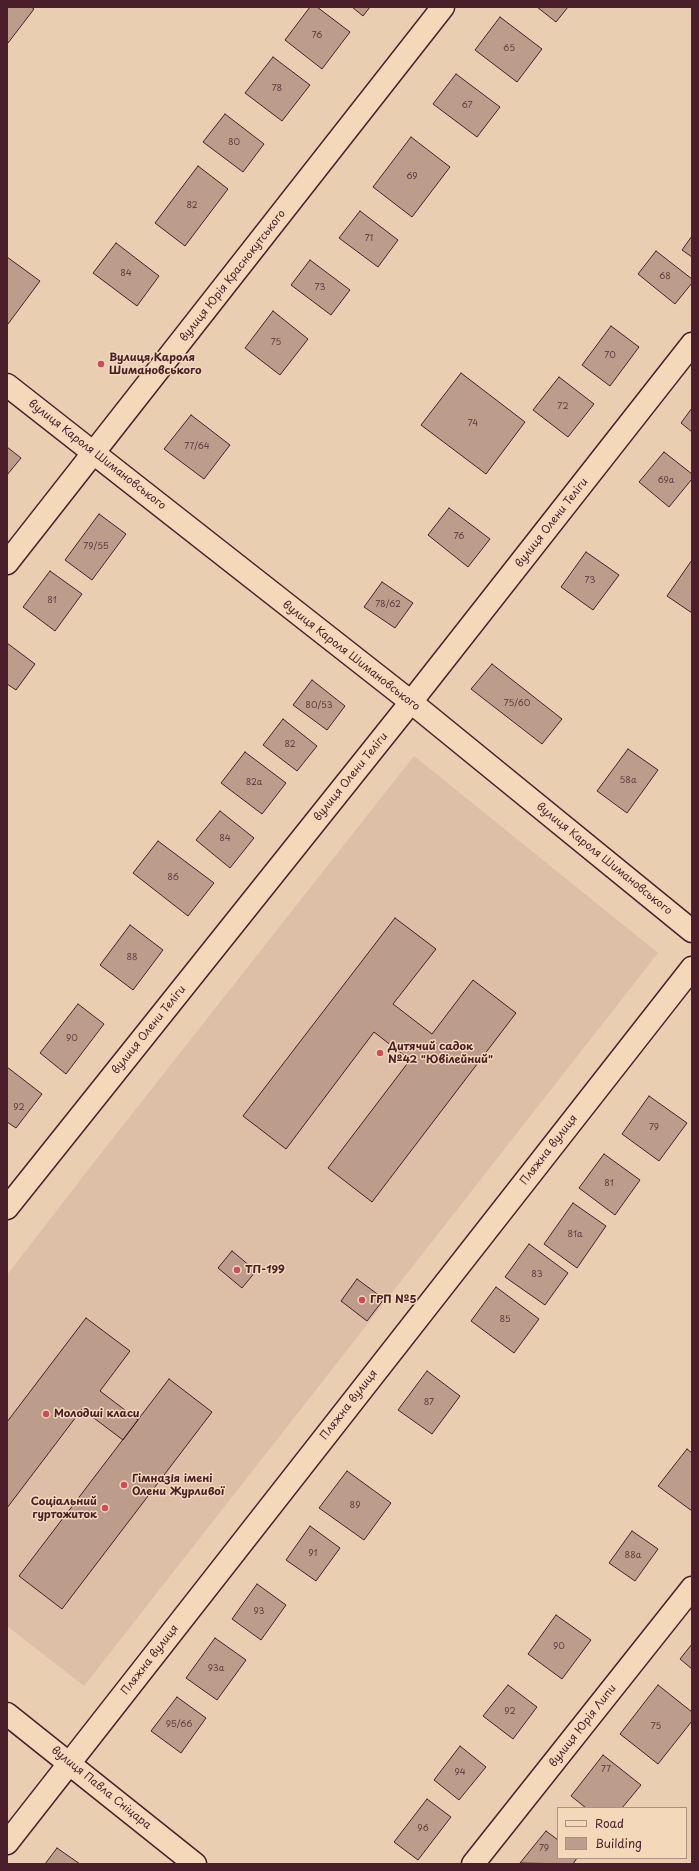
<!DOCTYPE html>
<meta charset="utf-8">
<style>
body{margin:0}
#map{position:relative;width:699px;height:1871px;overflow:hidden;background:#e9ceb1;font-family:"Playpen Sans",sans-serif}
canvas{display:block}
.frame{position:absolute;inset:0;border:8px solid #4a1f2b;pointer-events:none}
.legend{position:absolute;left:557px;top:1807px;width:130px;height:52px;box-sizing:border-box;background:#f3d9ba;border:1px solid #af8f81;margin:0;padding:5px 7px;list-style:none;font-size:12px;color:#4a1f2b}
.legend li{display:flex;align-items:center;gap:8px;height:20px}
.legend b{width:20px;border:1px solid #af8f81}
</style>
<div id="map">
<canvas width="699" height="1871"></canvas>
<div class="frame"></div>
<ul class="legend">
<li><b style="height:5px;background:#f3d9ba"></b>Road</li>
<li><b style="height:11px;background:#bc9d8c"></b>Building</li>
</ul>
</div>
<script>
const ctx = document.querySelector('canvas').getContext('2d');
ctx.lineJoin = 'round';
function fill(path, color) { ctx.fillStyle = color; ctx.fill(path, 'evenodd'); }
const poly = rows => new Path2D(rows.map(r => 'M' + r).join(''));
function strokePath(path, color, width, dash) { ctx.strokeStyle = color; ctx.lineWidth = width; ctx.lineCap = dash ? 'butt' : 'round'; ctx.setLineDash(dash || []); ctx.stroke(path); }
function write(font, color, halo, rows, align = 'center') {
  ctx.font = font + ' "Playpen Sans",sans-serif'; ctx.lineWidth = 3; ctx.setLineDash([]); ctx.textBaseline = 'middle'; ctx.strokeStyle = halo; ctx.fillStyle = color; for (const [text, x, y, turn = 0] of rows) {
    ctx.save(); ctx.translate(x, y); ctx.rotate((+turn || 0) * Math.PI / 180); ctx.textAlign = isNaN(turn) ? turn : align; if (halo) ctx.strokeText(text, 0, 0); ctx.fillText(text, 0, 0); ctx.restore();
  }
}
const built = poly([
 [414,756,658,953,84,1686,7,1626,7,1275,102,1152]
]);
const building = poly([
 [7,7,31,7,34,9,8,43,7,42,7,7],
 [310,7,317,7,350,32,322,69,285,40,310,7],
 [352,7,370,7,363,16,352,7],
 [537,7,568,7,556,22,537,7],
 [500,17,542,49,517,82,475,50,500,17],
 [273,57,310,85,282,121,245,93,273,57],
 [456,74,500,107,477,137,433,104,456,74],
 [225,114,264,144,243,172,203,142,225,114],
 [411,137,450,167,412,217,373,187,411,137],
 [198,166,228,189,185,246,155,223,198,166],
 [360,211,398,240,378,267,339,238,360,211],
 [692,236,692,257,682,250,692,236],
 [116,243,159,276,137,306,93,273,116,243],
 [656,251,692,279,692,283,675,304,638,274,656,251],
 [7,257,40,281,8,324,7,323,7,257],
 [310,260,350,290,331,315,291,285,310,260],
 [273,311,308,339,280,375,245,348,273,311],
 [611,326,639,347,610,386,582,365,611,326],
 [461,373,525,422,486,474,421,425,461,373],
 [559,377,594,404,568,437,533,410,559,377],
 [692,408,692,432,681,423,692,408],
 [191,415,230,445,204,479,164,449,191,415],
 [7,447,21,458,7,475,7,447],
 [664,452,692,474,692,479,669,507,639,482,664,452],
 [449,508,490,539,468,567,428,535,449,508],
 [99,514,126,534,92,580,65,560,99,514],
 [586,552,619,575,593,610,561,587,586,552],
 [692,560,692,613,667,596,692,560],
 [50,571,82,594,55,631,23,607,50,571],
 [382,582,413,603,395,628,364,607,382,582],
 [7,643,35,664,16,690,7,684,7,643],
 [492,664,562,719,542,744,471,689,492,664],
 [312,680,345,706,327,730,293,705,312,680],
 [283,719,317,746,297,771,263,745,283,719],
 [628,749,658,770,627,813,597,791,628,749],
 [245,752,286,783,262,814,221,783,245,752],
 [220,811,254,838,230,868,196,840,220,811],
 [158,841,214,883,188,916,133,873,158,841],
 [395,918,436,949,393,1004,432,1034,473,980,516,1013,372,1202,328,1168,410,1060,374,1032,286,1149,243,1116,395,918],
 [130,925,163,950,133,990,100,965,130,925],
 [78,1004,104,1024,66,1074,40,1053,78,1004],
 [7,1067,42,1094,16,1128,7,1122,7,1067],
 [649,1096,687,1123,659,1161,622,1134,649,1096],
 [604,1154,640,1180,615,1215,579,1188,604,1154],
 [573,1203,606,1226,577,1268,544,1244,573,1203],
 [529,1244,568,1273,545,1305,505,1277,529,1244],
 [232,1251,256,1271,242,1288,218,1268,232,1251],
 [357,1279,384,1299,367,1321,341,1301,357,1279],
 [496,1287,539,1319,514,1353,471,1321,496,1287],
 [86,1318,130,1351,100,1391,138,1420,123,1440,82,1409,7,1508,7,1422,86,1318],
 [427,1371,460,1396,432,1434,398,1410,427,1371],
 [169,1379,212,1412,62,1609,19,1576,169,1379],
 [687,1449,692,1453,692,1511,658,1486,687,1449],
 [347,1471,391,1503,364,1540,319,1508,347,1471],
 [310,1526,340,1548,316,1581,286,1560,310,1526],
 [632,1531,658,1549,635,1581,609,1563,632,1531],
 [257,1584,286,1605,261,1640,232,1619,257,1584],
 [556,1615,591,1640,562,1679,528,1654,556,1615],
 [215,1638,246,1660,217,1700,186,1678,215,1638],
 [692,1644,692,1669,680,1659,692,1644],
 [508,1685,537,1707,513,1739,483,1716,508,1685],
 [658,1685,692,1712,692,1721,658,1764,620,1734,658,1685],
 [177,1697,206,1718,181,1753,151,1731,177,1697],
 [460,1746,486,1767,459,1800,434,1780,460,1746],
 [603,1755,641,1785,622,1808,586,1808,571,1796,603,1755],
 [427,1799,451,1817,418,1860,394,1842,427,1799],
 [546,1831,558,1840,558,1858,577,1858,573,1864,520,1863,546,1831],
 [57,1848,80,1864,45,1864,57,1848]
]);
const minor = poly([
 [7,385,411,702,692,931],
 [7,1208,411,702,692,344],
 [7,1714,195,1864],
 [7,1843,692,968],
 [473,1864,692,1588]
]);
const tertiary = poly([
 [7,563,443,7]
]);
const markers = [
 [101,364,4,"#d1495b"],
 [380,1053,4,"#d1495b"],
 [237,1270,4,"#d1495b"],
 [362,1300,4,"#d1495b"],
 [46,1414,4,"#d1495b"],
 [124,1485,4,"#d1495b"],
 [105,1508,4,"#d1495b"]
];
const numberNames = [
 ["76",317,36],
 ["65",509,49],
 ["78",277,89],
 ["67",467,106],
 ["80",234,143],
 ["69",412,177],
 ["82",192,206],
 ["71",369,239],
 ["84",126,274],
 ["68",665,277],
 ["73",320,288],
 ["75",276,343],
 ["70",610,356],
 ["72",563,407],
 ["74",473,424],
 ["77/64",197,447],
 ["69а",666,481],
 ["76",459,537],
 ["79/55",96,547],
 ["73",590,581],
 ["81",52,601],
 ["78/62",388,605],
 ["75/60",517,704],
 ["80/53",319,706],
 ["82",290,745],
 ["58а",628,781],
 ["82а",254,783],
 ["84",225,839],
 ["86",173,878],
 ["88",132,958],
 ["90",72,1039],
 ["92",19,1108],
 ["79",654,1128],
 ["81",609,1184],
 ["81а",575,1235],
 ["83",537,1275],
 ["85",505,1320],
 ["87",429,1403],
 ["89",355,1506],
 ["91",313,1554],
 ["88а",633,1556],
 ["93",259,1612],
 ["90",559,1647],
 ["93а",216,1669],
 ["92",510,1712],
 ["95/66",179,1725],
 ["75",656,1727],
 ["77",606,1770],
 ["94",460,1773],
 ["96",423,1829],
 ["79",544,1849]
];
const streetNames = [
 ["вулиця Юрія Краснокутського",233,276,-52],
 ["вулиця Кароля Шимановського",97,455,38],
 ["вулиця Олени Теліги",552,523,-52],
 ["вулиця Кароля Шимановського",351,656,38],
 ["вулиця Олени Теліги",351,777,-51],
 ["вулиця Кароля Шимановського",604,859,39],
 ["вулиця Олени Теліги",149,1030,-51],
 ["Пляжна вулиця",549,1150,-52],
 ["Пляжна вулиця",349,1405,-52],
 ["Пляжна вулиця",150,1660,-52],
 ["вулиця Юрія Липи",583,1726,-52],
 ["вулиця Павла Сніцара",101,1788,39]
];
const poiNames = [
 ["Вулиця Кароля",109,358],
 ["Шимановського",109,371],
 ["Дитячий садок",388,1047],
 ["№42 \"Ювілейний\"",388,1060],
 ["ТП-199",245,1270],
 ["ГРП №5",370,1300],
 ["Молодші класи",54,1414],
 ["Гімназія імені",132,1479],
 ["Олени Журливої",132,1492],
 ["Соціальний",97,1502,"right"],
 ["гуртожиток",97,1515,"right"]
];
fill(built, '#dcbfa6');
fill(building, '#bc9d8c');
strokePath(building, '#4a1f2b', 1);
strokePath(minor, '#4a1f2b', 25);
strokePath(tertiary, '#4a1f2b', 25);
strokePath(minor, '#f3d9ba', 22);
strokePath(tertiary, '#f3d9ba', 22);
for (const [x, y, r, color] of markers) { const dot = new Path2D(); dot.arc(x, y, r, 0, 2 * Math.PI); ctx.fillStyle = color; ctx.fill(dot); strokePath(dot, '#f3d9ba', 1.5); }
write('9px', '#663e43', null, numberNames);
write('11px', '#4a1f2b', '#f3d9ba', streetNames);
write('bold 11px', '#4a1f2b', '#f3d9ba', poiNames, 'left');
</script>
